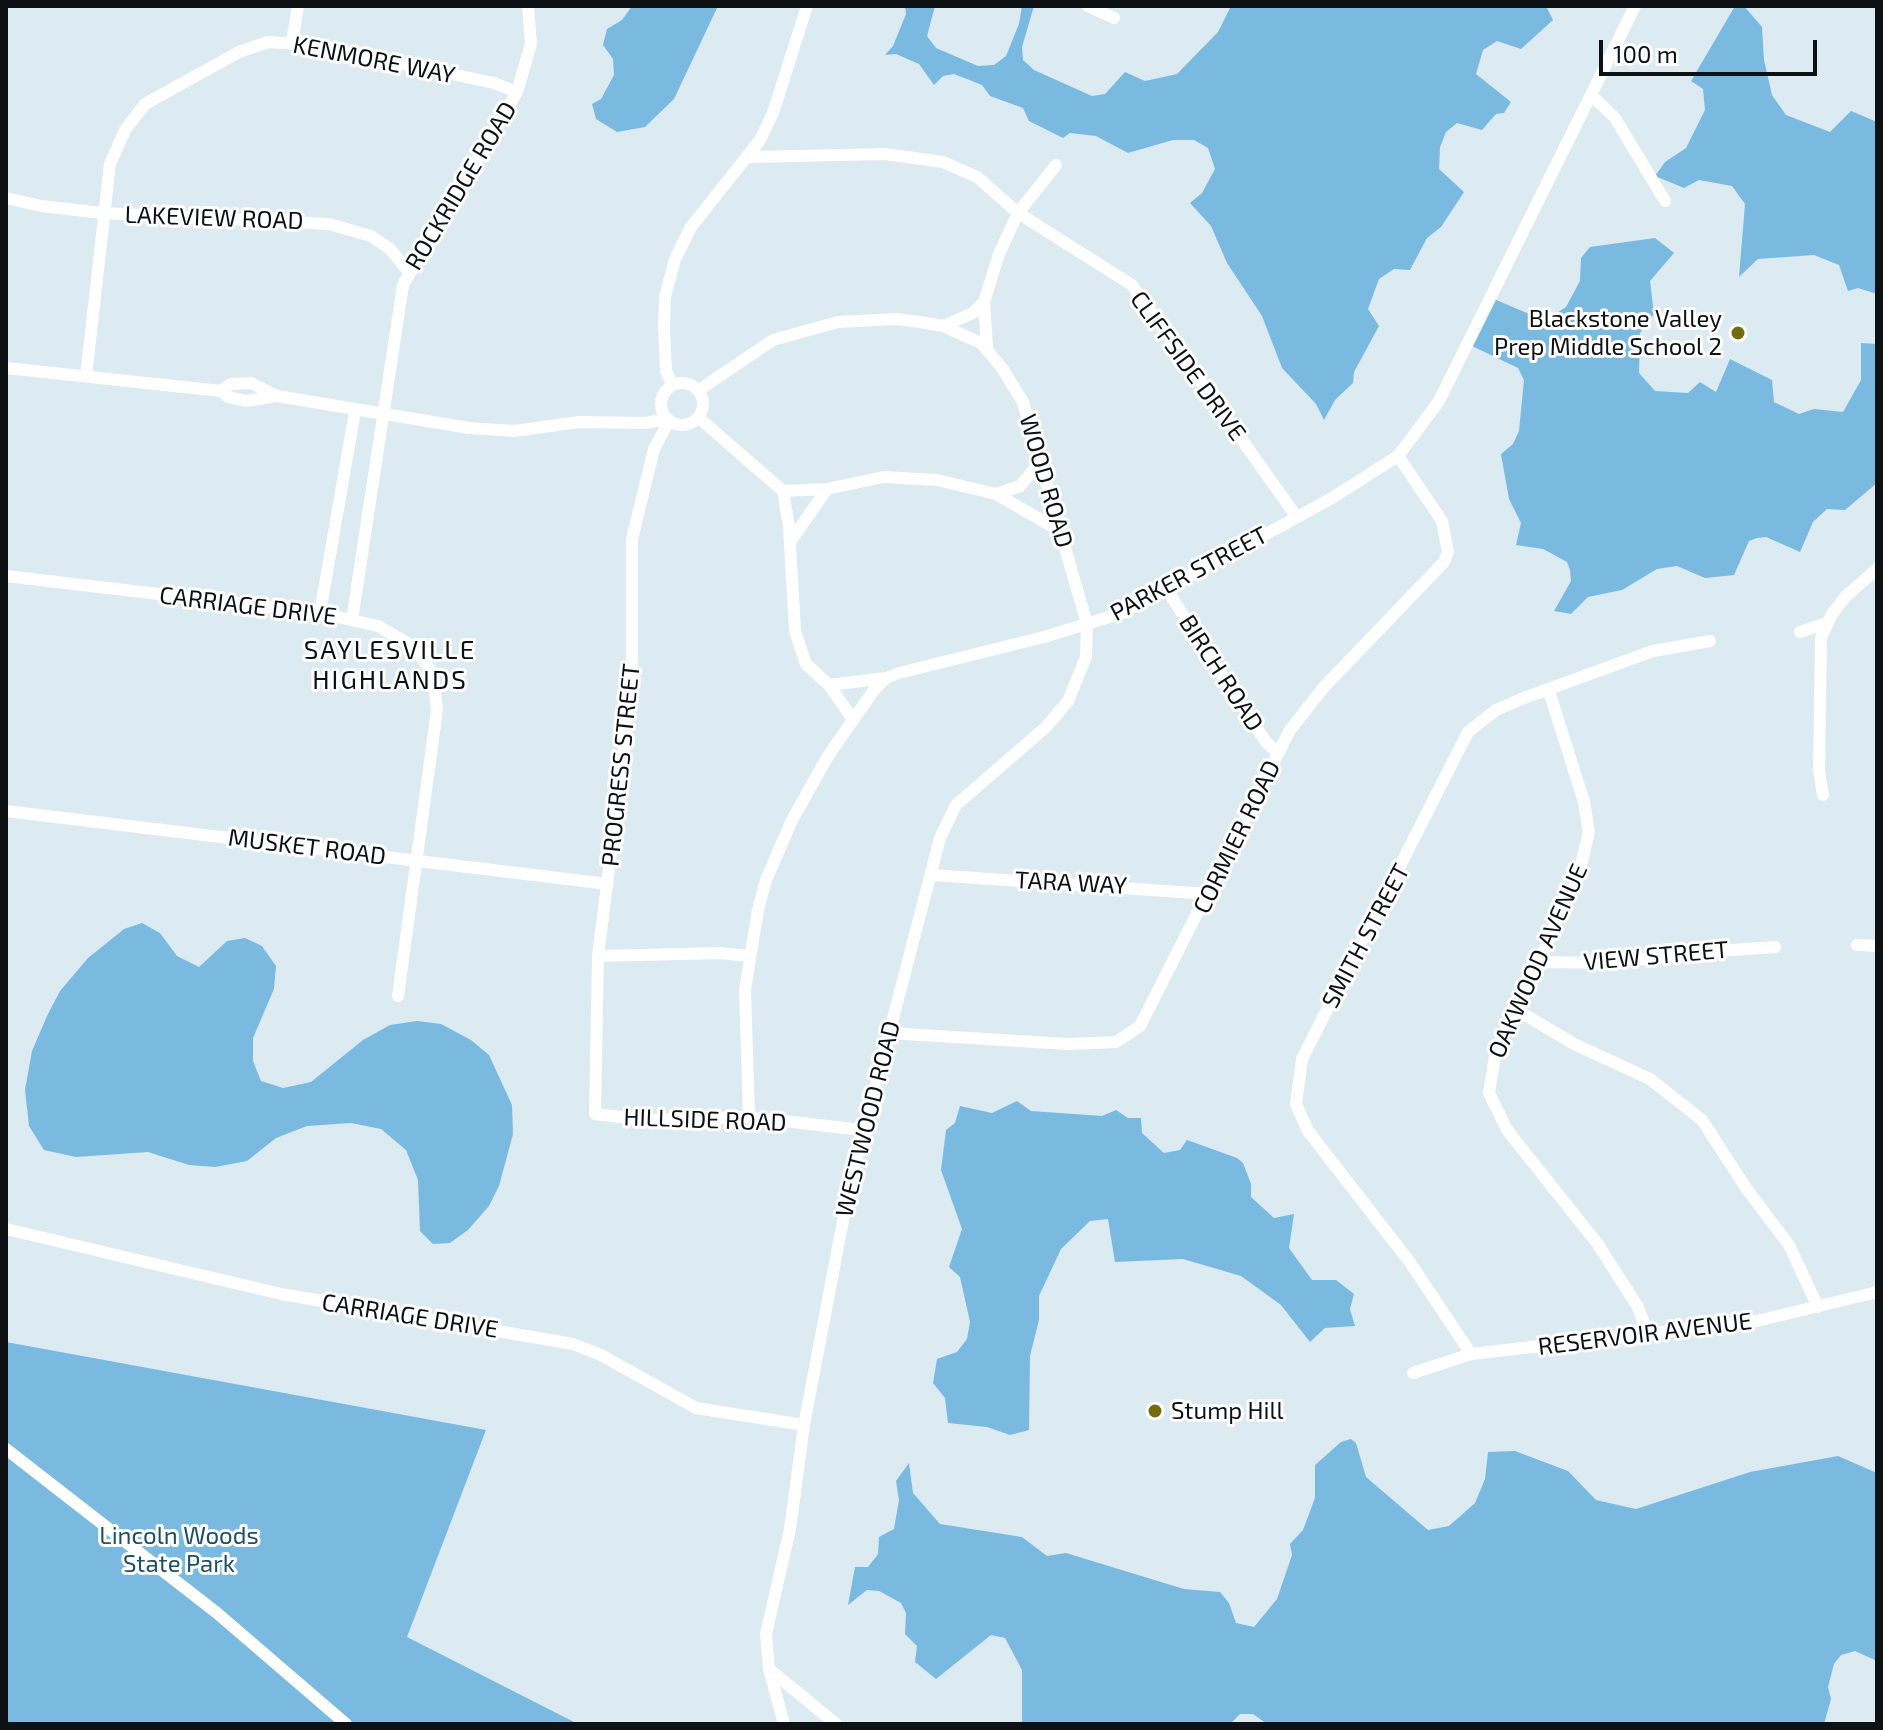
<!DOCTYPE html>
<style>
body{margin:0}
#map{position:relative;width:1883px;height:1730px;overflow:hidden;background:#dceaf2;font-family:"Exo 2",sans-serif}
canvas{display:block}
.frame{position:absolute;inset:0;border:8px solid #0d1114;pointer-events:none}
.scale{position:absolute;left:1599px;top:40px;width:218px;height:36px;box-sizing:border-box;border:4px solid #0d1114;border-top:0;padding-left:10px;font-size:24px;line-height:28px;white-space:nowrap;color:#0d1114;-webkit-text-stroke:6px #fff;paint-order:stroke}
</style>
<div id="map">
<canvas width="1883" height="1730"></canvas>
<div class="frame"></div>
<div class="scale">100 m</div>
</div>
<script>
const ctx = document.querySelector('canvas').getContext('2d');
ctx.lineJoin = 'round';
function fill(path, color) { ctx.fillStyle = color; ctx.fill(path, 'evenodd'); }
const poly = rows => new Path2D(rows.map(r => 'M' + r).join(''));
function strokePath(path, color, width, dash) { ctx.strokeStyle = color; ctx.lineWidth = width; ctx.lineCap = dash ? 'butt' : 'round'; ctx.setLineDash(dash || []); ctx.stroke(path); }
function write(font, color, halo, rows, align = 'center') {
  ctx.font = font + ' "Exo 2",sans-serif'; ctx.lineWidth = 6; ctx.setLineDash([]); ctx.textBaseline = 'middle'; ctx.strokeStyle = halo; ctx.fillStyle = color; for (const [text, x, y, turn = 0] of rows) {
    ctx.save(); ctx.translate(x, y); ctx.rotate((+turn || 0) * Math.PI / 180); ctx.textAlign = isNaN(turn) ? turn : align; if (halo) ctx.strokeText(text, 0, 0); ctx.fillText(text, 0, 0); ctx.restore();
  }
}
const forest = poly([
 [632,6,718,6,674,99,645,127,617,132,596,119,592,104,601,99,614,75,613,59,603,45,607,29,622,20],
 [905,6,935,6,927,36,936,48,978,66,994,65,1006,56,1019,24,1022,6,1034,6,1022,47,1023,60,1034,70,1092,96,1105,94,1125,72,1145,81,1177,74,1218,32,1231,6,1546,6,1553,20,1521,49,1497,41,1483,50,1476,74,1511,102,1504,113,1496,114,1482,130,1457,123,1446,132,1440,147,1439,169,1464,192,1441,227,1427,238,1410,270,1394,269,1379,279,1368,309,1379,326,1354,372,1353,383,1335,400,1324,420,1316,404,1282,368,1262,316,1227,263,1211,226,1190,203,1202,193,1215,169,1208,148,1194,140,1173,140,1128,153,1096,136,1070,133,1063,138,1029,121,1023,108,990,96,982,85,954,74,943,76,934,85,919,64,896,54,885,55,893,46,906,14],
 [1735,6,1744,6,1762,27,1764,60,1772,95,1786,115,1830,132,1851,111,1877,122,1877,294,1858,288,1848,291,1839,265,1814,255,1758,259,1739,277,1745,204,1732,186,1699,180,1684,188,1655,176,1665,162,1686,148,1705,110,1703,89,1691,81],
 [1655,238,1674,253,1650,281,1654,314,1640,333,1639,373,1655,391,1688,393,1700,382,1716,392,1730,359,1772,380,1774,402,1799,414,1814,409,1843,412,1861,380,1861,343,1877,344,1877,483,1845,510,1827,509,1813,522,1800,552,1766,537,1757,538,1749,541,1734,575,1705,578,1677,566,1657,569,1622,590,1588,597,1571,614,1554,611,1571,581,1570,570,1567,562,1543,549,1516,545,1521,523,1509,499,1501,454,1513,444,1519,431,1524,380,1518,368,1472,346,1494,299,1534,316,1555,314,1566,307,1580,281,1581,258,1590,247],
 [142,923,160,933,177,956,199,967,227,941,245,938,262,946,276,966,274,989,253,1038,253,1061,261,1081,283,1088,311,1082,363,1040,390,1025,417,1021,441,1024,471,1040,489,1055,512,1105,513,1134,499,1186,489,1206,468,1230,450,1243,433,1244,420,1231,418,1180,406,1150,381,1129,351,1123,307,1126,276,1138,247,1161,215,1167,189,1165,148,1152,76,1157,44,1150,29,1126,25,1090,32,1051,47,1016,60,991,88,958,124,929],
 [1017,1101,1031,1111,1102,1116,1116,1110,1128,1118,1141,1118,1142,1133,1164,1153,1180,1150,1187,1140,1237,1158,1243,1163,1251,1184,1251,1197,1274,1218,1294,1214,1289,1248,1312,1280,1336,1280,1354,1294,1350,1309,1355,1326,1325,1328,1310,1342,1281,1305,1241,1276,1183,1259,1115,1262,1108,1219,1090,1221,1061,1249,1039,1296,1039,1320,1030,1356,1029,1430,1010,1435,987,1427,948,1423,945,1398,933,1383,937,1359,957,1352,967,1339,970,1322,960,1277,949,1267,962,1229,941,1170,946,1130,955,1123,960,1106,992,1113],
 [6,1342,486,1430,407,1637,578,1724,6,1724],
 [1351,1439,1356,1443,1366,1477,1428,1530,1449,1526,1475,1503,1485,1479,1488,1452,1515,1451,1568,1471,1596,1500,1636,1509,1750,1472,1838,1456,1877,1473,1877,1661,1855,1651,1841,1655,1834,1664,1828,1687,1831,1699,1824,1724,1267,1724,1253,1714,1240,1714,1230,1724,1022,1724,1022,1670,1005,1638,991,1635,936,1679,915,1662,917,1646,905,1634,906,1613,901,1603,879,1591,867,1590,848,1605,855,1567,868,1567,878,1554,879,1537,894,1529,899,1500,896,1481,909,1463,913,1493,940,1524,1022,1537,1047,1556,1066,1553,1184,1589,1220,1592,1229,1603,1236,1623,1254,1627,1277,1599,1292,1555,1290,1544,1303,1530,1315,1498,1315,1465,1341,1442]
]);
const minor = poly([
 [1088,6,1114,18],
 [292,42,298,6],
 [1591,95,1615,118,1665,201],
 [750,157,885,154,943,162,977,177,1018,213,1132,285,1296,516],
 [6,198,41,206,102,213,329,224,371,236,390,249,408,271],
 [984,302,987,347],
 [943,326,973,313,984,302,999,254,1018,213,1056,165],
 [6,368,221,391,228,397,246,401,277,396],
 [86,376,110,164,125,130,145,104,239,52,268,42,312,45,494,83,517,92],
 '661 404a21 21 0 1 1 42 0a21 21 0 1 1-42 0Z',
 [672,384,666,371,664,329,665,297,675,259,691,227,760,140,773,113,807,6],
 [699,390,773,340,838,322,896,319,920,322,943,326,981,343,1002,368,1023,402,1087,624,1086,657,1068,701,1046,727,956,805,940,838,850,1184,804,1425,790,1529,766,1634,769,1669,784,1724],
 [221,391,231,384,251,383,277,396,469,428,514,431,579,422,646,423,666,419],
 [699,418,783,491],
 [669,421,654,449,632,539,632,685,598,956,595,1114,646,1120,749,1117,862,1130],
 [783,491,827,489,883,477,937,480,996,494,1060,531],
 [783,491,789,527,795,631,806,664,829,685,886,678],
 [996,494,1020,486,1041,461],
 [790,542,827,489],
 [6,576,320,613,378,626,414,647,433,674,437,710,398,996],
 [1167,590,1266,742,1278,753],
 [320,613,355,411],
 [352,620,403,285,517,92,531,44,528,6],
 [1800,632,1827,623],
 [829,685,852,718],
 [1549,691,1584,802,1589,832,1577,881,1496,1050,1489,1093,1507,1130,1597,1243,1638,1307,1647,1332],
 [1823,795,1819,771,1821,638,1832,614,1846,596,1877,569],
 [6,811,608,884],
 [932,875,1209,894],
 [1857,945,1877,946],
 [598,956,720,953,749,956],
 [1538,962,1616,963,1689,953,1775,947],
 [1515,1009,1574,1044,1650,1079,1702,1120,1746,1188,1789,1245,1818,1307],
 [889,1033,1067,1044,1116,1042,1140,1026,1290,730,1324,687,1444,562,1448,552,1442,521,1398,456],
 [749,1117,745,990,758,910,766,880,792,820,828,756,874,690,886,678,899,673,1044,637,1122,613,1332,498,1398,456,1439,401,1635,6],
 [6,1229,281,1294,573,1344,601,1355,696,1408,804,1425],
 [1471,1354,1409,1261,1308,1131,1296,1104,1302,1059,1468,732,1496,710,1524,698,1653,651,1710,641],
 [1413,1373,1471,1354,1757,1321,1877,1292],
 [6,1449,217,1613,346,1724],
 [769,1669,836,1724]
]);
const markers = [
 [1738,333,8,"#6f6d0d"],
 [1155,1411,8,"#6f6d0d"]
];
const streetNames = [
 ["KENMORE WAY",374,60,11],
 ["ROCKRIDGE ROAD",461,186,-59],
 ["LAKEVIEW ROAD",214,218,2],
 ["CLIFFSIDE DRIVE",1188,366,54],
 ["WOOD ROAD",1046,481,74],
 ["PARKER STREET",1189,574,-28],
 ["CARRIAGE DRIVE",248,606,7],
 ["BIRCH ROAD",1221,673,57],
 ["PROGRESS STREET",621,765,-84],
 ["CORMIER ROAD",1237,837,-64],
 ["MUSKET ROAD",307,847,7],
 ["TARA WAY",1071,883,3],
 ["SMITH STREET",1366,936,-62],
 ["VIEW STREET",1656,956,-5],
 ["OAKWOOD AVENUE",1538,961,-66],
 ["WESTWOOD ROAD",868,1119,-76],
 ["HILLSIDE ROAD",705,1120,2],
 ["CARRIAGE DRIVE",410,1316,9],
 ["RESERVOIR AVENUE",1645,1334,-7]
];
const poiNames = [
 ["Blackstone Valley",1722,319],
 ["Prep Middle School 2",1722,347],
 ["Stump Hill",1171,1411,"left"]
];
const parkNames = [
 ["Lincoln Woods",179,1536],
 ["State Park",179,1564]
];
const neighbourhoodNames = [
 ["SAYLESVILLE",390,650],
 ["HIGHLANDS",390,680]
];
fill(forest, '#7abae1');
strokePath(minor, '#fff', 12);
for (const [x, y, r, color] of markers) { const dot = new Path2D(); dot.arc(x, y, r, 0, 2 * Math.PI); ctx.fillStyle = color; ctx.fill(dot); strokePath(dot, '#fff', 3); }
write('24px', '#0d1114', '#fff', streetNames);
write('24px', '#0d1114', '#fff', poiNames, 'right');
write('24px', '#1d4e69', '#fff', parkNames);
ctx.letterSpacing = '2px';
write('26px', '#0d1114', '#fff', neighbourhoodNames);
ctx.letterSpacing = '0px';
</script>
